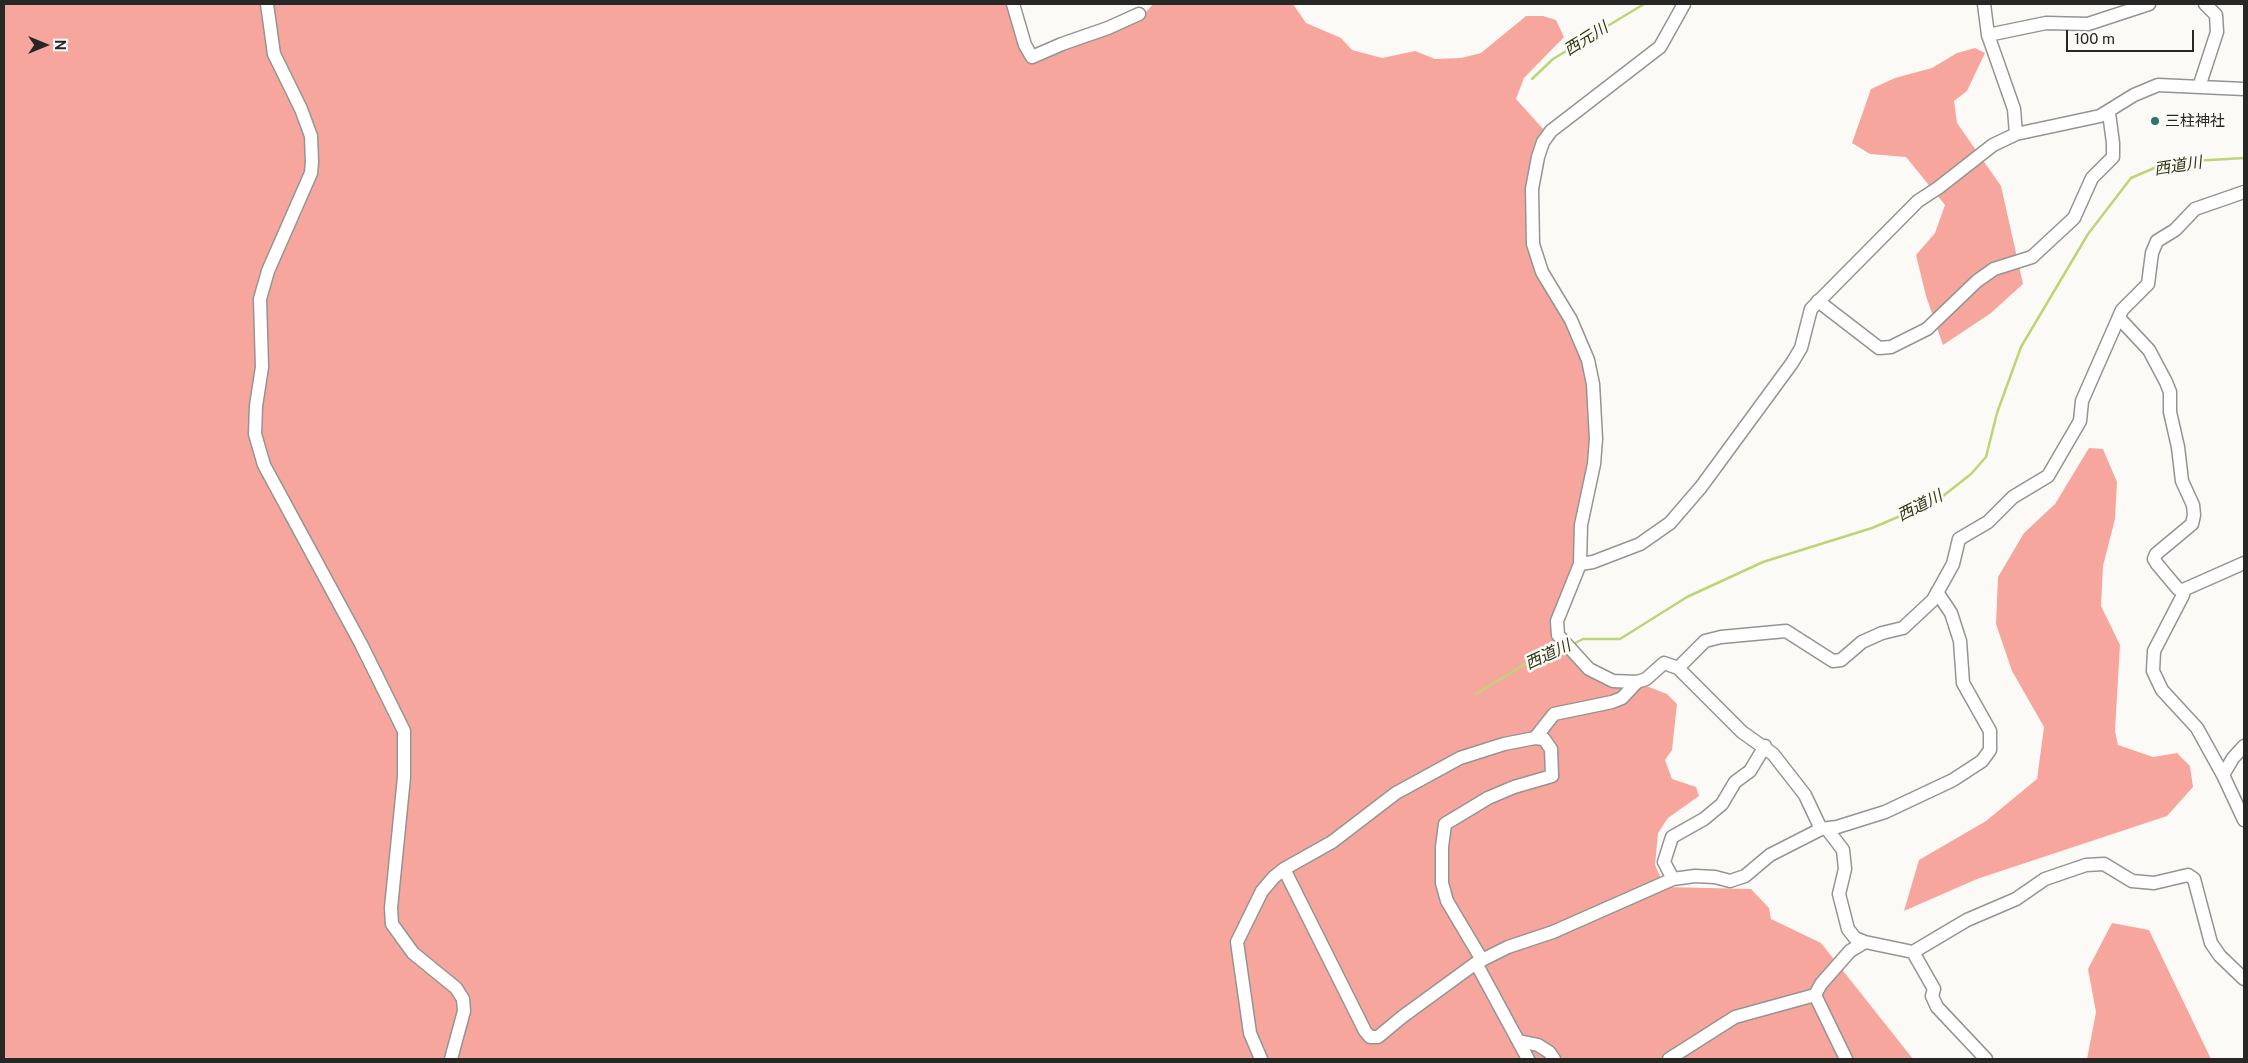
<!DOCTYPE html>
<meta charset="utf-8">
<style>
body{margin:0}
#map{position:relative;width:2248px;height:1063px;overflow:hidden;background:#fcfaf7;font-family:"Public Sans",sans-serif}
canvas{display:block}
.frame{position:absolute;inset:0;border:5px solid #272726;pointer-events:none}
.north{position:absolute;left:20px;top:20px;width:50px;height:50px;-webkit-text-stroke:4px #fcfaf7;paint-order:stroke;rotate:90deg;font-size:14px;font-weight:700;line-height:20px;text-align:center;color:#272726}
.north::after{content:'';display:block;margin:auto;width:18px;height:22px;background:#272726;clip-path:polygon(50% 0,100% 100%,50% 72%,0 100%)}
.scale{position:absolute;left:2066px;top:30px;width:128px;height:22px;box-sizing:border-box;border:2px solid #272726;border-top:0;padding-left:6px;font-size:15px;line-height:18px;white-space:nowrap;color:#272726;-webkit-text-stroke:4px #fcfaf7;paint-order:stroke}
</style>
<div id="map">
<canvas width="2248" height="1063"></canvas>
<div class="frame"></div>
<div class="north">N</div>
<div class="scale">100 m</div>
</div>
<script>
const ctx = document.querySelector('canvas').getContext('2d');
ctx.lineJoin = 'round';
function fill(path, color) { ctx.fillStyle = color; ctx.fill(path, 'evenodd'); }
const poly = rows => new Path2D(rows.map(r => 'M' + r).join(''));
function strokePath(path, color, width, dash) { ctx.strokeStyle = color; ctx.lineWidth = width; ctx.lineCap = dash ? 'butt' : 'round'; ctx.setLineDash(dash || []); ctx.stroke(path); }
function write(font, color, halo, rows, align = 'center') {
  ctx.font = font + ' "Public Sans","Noto Sans JP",sans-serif'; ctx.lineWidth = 5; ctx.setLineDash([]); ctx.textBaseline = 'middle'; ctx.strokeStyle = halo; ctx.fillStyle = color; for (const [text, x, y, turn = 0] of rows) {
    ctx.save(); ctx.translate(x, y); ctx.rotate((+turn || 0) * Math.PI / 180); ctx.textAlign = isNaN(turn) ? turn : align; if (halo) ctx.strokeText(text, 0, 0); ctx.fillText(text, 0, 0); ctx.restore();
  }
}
const forest = poly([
 [4,4,1011,4,1026,56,1139,20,1153,4,1293,4,1306,23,1341,38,1352,50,1382,58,1415,51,1435,59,1461,58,1481,53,1526,16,1543,16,1556,20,1564,37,1524,78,1516,99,1545,131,1528,240,1574,332,1589,373,1590,462,1572,573,1553,615,1571,657,1667,694,1677,704,1672,750,1665,760,1672,779,1696,787,1699,796,1668,818,1658,833,1655,865,1665,887,1751,889,1769,908,1771,919,1821,943,1913,1059,4,1059],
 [1975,48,1985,53,1967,91,1954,101,1957,123,2001,186,2023,284,1991,313,1943,345,1926,296,1916,255,1935,233,1945,205,1906,157,1870,154,1852,143,1871,89,1895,78,1932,68,1957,53],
 [2089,448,2103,449,2117,482,2115,519,2103,566,2101,606,2120,645,2115,731,2118,745,2153,757,2177,753,2190,766,2193,787,2167,816,1977,879,1904,911,1919,860,1986,821,2037,779,2044,727,2012,671,1996,624,1998,577,2024,533,2055,504],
 [2112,923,2149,930,2211,1059,2087,1059,2096,1012,2088,969]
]);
const stream = poly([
 [1532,79,1553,59,1644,4],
 [1573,644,1583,639,1620,639,1687,597,1763,562,1872,528,1938,500,1971,474,1986,457,1997,413,2021,347,2088,234,2131,178,2159,166,2193,161,2244,158],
 [1476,694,1527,663,1563,648]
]);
const minor = poly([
 [267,4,274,54,301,109,311,136,312,162,311,173,268,271,260,299,262,367,256,406,255,434,264,465,361,644,404,731,404,777,391,908,392,924,413,953,456,988,463,999,464,1011,451,1059],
 [1013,4,1025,45,1032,57,1062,44,1108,28,1139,14],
 [1684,4,1660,47,1551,131,1543,142,1538,157,1532,189,1533,244,1542,272,1571,320,1588,360,1593,384,1596,439,1594,464,1581,525,1580,564,1557,621,1558,635,1589,669,1613,681,1637,682,1646,679,1664,663,1678,668,1742,732,1773,754,1805,795,1821,829],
 [1984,4,1988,35,2014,109,2016,134],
 [1988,35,2046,23,2088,24,2149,4],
 [2199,87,2217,32,2216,15,2205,4],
 [1818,301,1879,348,1891,347,1927,329,1977,281,1994,269,2032,257,2074,218,2092,178,2113,157,2113,143,2109,113],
 [2119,318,2149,350,2166,382,2170,392,2170,412,2178,447,2182,481,2193,505,2194,515,2192,524,2156,554,2154,559,2157,564,2178,589,2183,590,2244,563],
 [1580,564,1593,562,1640,544,1670,523,1701,487,1792,363,1801,348,1811,309,1918,201,1938,188,1993,145,2016,134,2100,116,2134,95,2158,85,2244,89],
 [2183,590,2183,595,2154,651,2153,671,2162,690,2197,728,2223,775],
 [1678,668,1705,641,1721,637,1786,631,1833,661,1841,660,1862,642,1882,633,1903,628,1933,600,1953,564,1959,539,1988,522,2013,497,2048,476,2080,421,2082,401,2122,310,2148,284,2152,253,2157,241,2175,230,2195,209,2244,192],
 [2244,746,2233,758,2223,775,2244,820],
 [1827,829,1843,850,1845,869,1839,894,1848,929,1855,938,1865,942,1913,952,1967,920,2016,899,2045,879,2086,865,2104,864,2132,881,2154,883,2188,875,2194,879,2211,943,2220,956,2244,979],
 [1284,869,1365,1031,1370,1037,1378,1037,1402,1017,1476,963,1508,947,1553,932,1673,879,1695,876,1715,877,1730,881,1745,876,1770,855,1821,829,1837,827,1885,812,1953,780,1982,761,1990,750,1990,731,1963,683,1960,641,1951,613,1937,592],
 [1673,879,1664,862,1672,837,1704,819,1722,804,1735,782,1750,771,1765,746],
 [1913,952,1934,989,1932,996,1937,1007,1986,1059],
 [1482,960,1447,901,1442,883,1442,847,1445,824,1488,798,1514,787,1552,776,1551,749,1544,739,1535,738],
 [1476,963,1528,1059],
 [1815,995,1846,1059],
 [1519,1041,1538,1045,1549,1052,1554,1059],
 [1261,1059,1250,1033,1237,942,1262,891,1274,877,1284,869,1332,842,1396,793,1460,758,1504,744,1535,738,1554,714,1612,702,1622,698,1637,682],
 [1669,1059,1735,1017,1815,995,1821,984,1850,951,1865,942]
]);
const markers = [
 [2155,121,5,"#2b7571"]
];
const poiNames = [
 ["三柱神社",2165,121]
];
const waterNames = [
 ["西元川",1586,39,-32],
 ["西道川",2178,166,-9],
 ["西道川",1920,506,-27],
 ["西道川",1548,655,-25]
];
fill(forest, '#f7a69d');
strokePath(stream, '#bdd477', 2.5);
strokePath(minor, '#969492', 15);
strokePath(minor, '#fff', 12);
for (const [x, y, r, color] of markers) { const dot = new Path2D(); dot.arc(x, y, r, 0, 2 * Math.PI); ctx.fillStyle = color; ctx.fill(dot); strokePath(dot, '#fcfaf7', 2); }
write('15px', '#272726', '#fcfaf7', poiNames, 'left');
write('italic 16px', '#313913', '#fcfaf7', waterNames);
</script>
